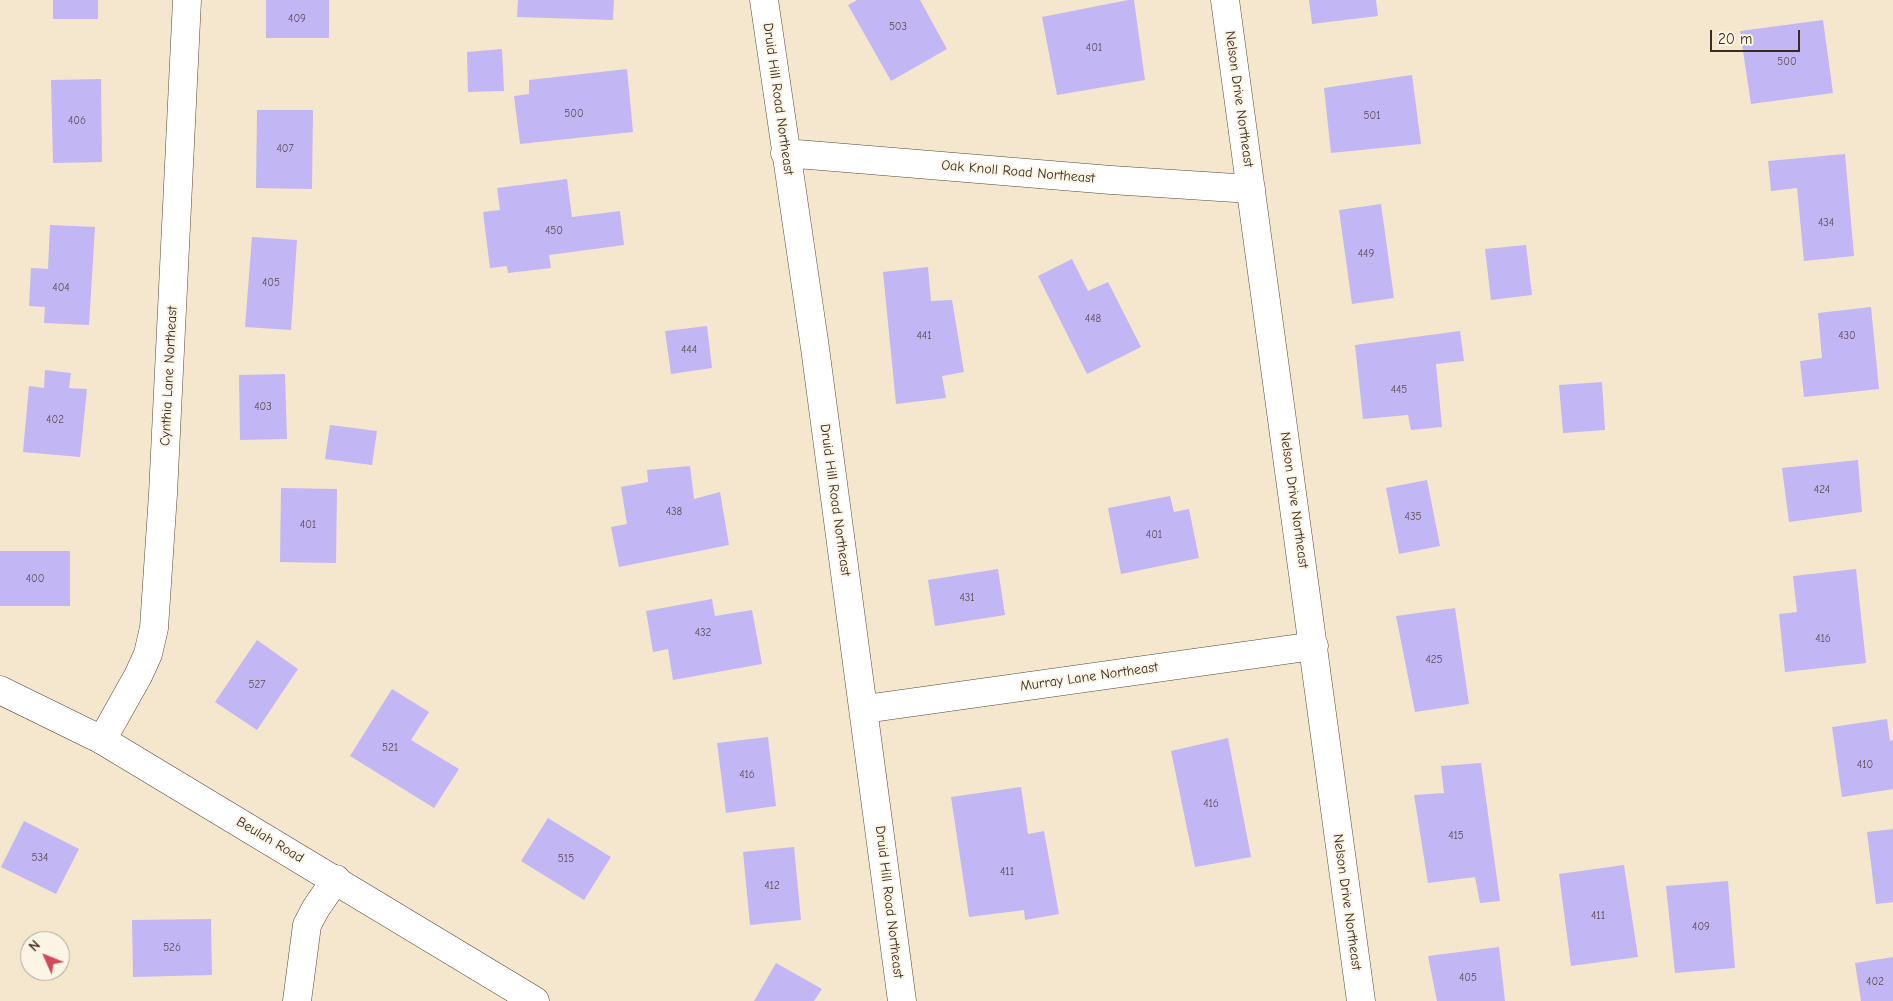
<!DOCTYPE html>
<style>
body{margin:0}
#map{position:relative;width:1893px;height:1001px;overflow:hidden;background:#f5e7ce;font-family:"Comic Neue",sans-serif}
canvas{display:block}
.north{position:absolute;left:20px;top:931px;width:50px;height:50px;box-sizing:border-box;background:#fcf5e5;border:1px solid #afa495;border-radius:50%;rotate:314deg;font-size:14px;font-weight:700;line-height:20px;text-align:center;color:#3b2a1e}
.north::after{content:'';display:block;margin:auto;width:18px;height:22px;background:#d1495b;clip-path:polygon(50% 0,100% 100%,50% 72%,0 100%)}
.scale{position:absolute;left:1710px;top:30px;width:90px;height:22px;box-sizing:border-box;border:2px solid #3b2a1e;border-top:0;padding-left:6px;font-size:15px;line-height:18px;white-space:nowrap;color:#3b2a1e;-webkit-text-stroke:4px #fcf5e5;paint-order:stroke}
</style>
<div id="map">
<canvas width="1893" height="1001"></canvas>
<div class="north">N</div>
<div class="scale">20 m</div>
</div>
<script>
const ctx = document.querySelector('canvas').getContext('2d');
ctx.lineJoin = 'round';
function fill(path, color) { ctx.fillStyle = color; ctx.fill(path, 'evenodd'); }
const poly = rows => new Path2D(rows.map(r => 'M' + r).join(''));
function strokePath(path, color, width, dash) { ctx.strokeStyle = color; ctx.lineWidth = width; ctx.lineCap = dash ? 'butt' : 'round'; ctx.setLineDash(dash || []); ctx.stroke(path); }
function write(font, color, halo, rows, align = 'center') {
  ctx.font = font + ' "Comic Neue",sans-serif'; ctx.lineWidth = 4; ctx.setLineDash([]); ctx.textBaseline = 'middle'; ctx.strokeStyle = halo; ctx.fillStyle = color; for (const [text, x, y, turn = 0] of rows) {
    ctx.save(); ctx.translate(x, y); ctx.rotate((+turn || 0) * Math.PI / 180); ctx.textAlign = isNaN(turn) ? turn : align; if (halo) ctx.strokeText(text, 0, 0); ctx.fillText(text, 0, 0); ctx.restore();
  }
}
const building = poly([
 [53,0,98,0,98,19,53,19],
 [266,0,329,0,329,38,266,38],
 [518,0,614,0,613,20,517,17],
 [857,0,920,0,947,49,891,81,848,5],
 [1128,0,1134,0,1145,80,1057,95,1042,17],
 [1309,0,1376,0,1378,16,1312,24],
 [1823,20,1833,93,1751,104,1740,31],
 [502,49,504,91,468,92,467,52],
 [627,69,633,132,520,144,514,96,529,94,529,80],
 [1412,75,1421,144,1331,153,1324,88],
 [101,79,102,162,53,163,51,80],
 [257,110,313,110,312,189,256,188],
 [1845,154,1854,256,1804,261,1797,188,1771,191,1768,161],
 [567,179,572,217,620,211,624,245,549,255,551,268,508,273,507,266,490,268,483,212,500,210,497,188],
 [1381,204,1394,298,1352,304,1339,210],
 [50,225,95,227,89,325,44,323,45,307,29,306,31,268,48,269],
 [252,237,297,240,291,330,245,327],
 [1526,245,1532,295,1491,300,1485,249],
 [1072,259,1088,291,1108,282,1141,347,1087,374,1038,276],
 [928,267,931,301,952,300,964,372,942,376,946,398,896,404,883,272],
 [1871,307,1879,389,1804,397,1800,361,1822,358,1818,313],
 [707,326,712,368,671,374,665,331],
 [1460,331,1464,361,1436,364,1442,427,1411,430,1408,415,1363,419,1355,345],
 [45,370,71,373,69,388,87,389,80,457,23,452,29,386,44,388],
 [285,374,287,439,240,440,239,375],
 [1602,382,1605,430,1563,433,1559,385],
 [330,425,377,431,372,465,325,459],
 [1858,460,1862,512,1789,522,1782,468],
 [690,466,694,499,720,492,729,545,619,567,611,527,627,524,621,487,648,482,647,470],
 [1427,480,1440,546,1399,554,1386,488],
 [281,488,337,489,336,563,280,562],
 [1170,496,1174,512,1189,509,1199,558,1121,574,1108,508],
 [0,551,70,551,70,606,0,606],
 [998,569,1005,615,935,626,928,580],
 [1856,569,1866,663,1785,672,1779,614,1797,612,1793,576],
 [712,599,715,616,752,610,762,664,673,680,668,649,653,652,646,611],
 [1455,608,1469,704,1415,712,1396,616],
 [257,640,298,669,257,730,215,702],
 [392,689,429,712,411,740,459,769,434,808,350,756],
 [1887,719,1890,741,1893,740,1893,789,1842,797,1832,727],
 [768,737,776,806,726,813,717,743],
 [1228,738,1251,857,1195,867,1171,751],
 [1481,763,1500,901,1480,903,1475,877,1428,883,1414,795,1444,793,1441,766],
 [1021,787,1028,834,1044,831,1059,914,1025,920,1024,910,969,917,951,797],
 [548,818,611,857,584,900,521,861],
 [24,821,79,849,56,894,1,867],
 [1893,829,1893,902,1876,904,1867,832],
 [794,847,801,920,750,925,743,852],
 [1624,865,1638,957,1571,966,1559,874],
 [1728,881,1735,968,1675,973,1666,886],
 [211,919,212,975,133,977,132,920],
 [1499,947,1505,1001,1437,1001,1428,956],
 [1893,957,1893,1001,1861,1001,1855,963],
 [776,963,822,989,814,1001,754,1001]
]);
const minor = poly([
 [764,0,815,348,902,1001],
 [1225,0,1361,1001],
 [785,153,1111,180,1251,189],
 [865,709,1314,646],
 [102,740,138,676,148,654,154,628,163,494,187,0],
 [297,1001,307,925,316,908,336,879]
]);
const secondary = poly([
 [0,690,102,740,535,1001]
]);
const numberNames = [
 ["409",297,19],
 ["503",898,27],
 ["401",1094,48],
 ["500",1787,62],
 ["500",574,114],
 ["501",1372,116],
 ["406",77,121],
 ["407",285,149],
 ["434",1826,223],
 ["450",554,231],
 ["449",1366,254],
 ["405",271,283],
 ["404",61,288],
 ["448",1093,319],
 ["441",924,336],
 ["430",1847,336],
 ["444",689,350],
 ["445",1399,390],
 ["403",263,407],
 ["402",55,420],
 ["424",1822,490],
 ["438",674,512],
 ["435",1413,517],
 ["401",308,525],
 ["401",1154,535],
 ["400",35,579],
 ["431",967,598],
 ["432",703,633],
 ["416",1823,639],
 ["425",1434,660],
 ["527",257,685],
 ["521",390,748],
 ["410",1865,765],
 ["416",747,775],
 ["416",1211,804],
 ["415",1456,836],
 ["534",40,858],
 ["515",566,859],
 ["411",1007,872],
 ["412",772,886],
 ["411",1598,916],
 ["409",1701,927],
 ["526",172,948],
 ["405",1468,978],
 ["402",1875,982]
];
const streetNames = [
 ["Druid Hill Road Northeast",778,99,82],
 ["Nelson Drive Northeast",1239,99,82],
 ["Oak Knoll Road Northeast",1018,172,5],
 ["Cynthia Lane Northeast",169,376,-87],
 ["Druid Hill Road Northeast",835,500,82],
 ["Nelson Drive Northeast",1294,500,82],
 ["Murray Lane Northeast",1089,677,-8],
 ["Beulah Road",270,840,31],
 ["Druid Hill Road Northeast",889,902,83],
 ["Nelson Drive Northeast",1347,902,82]
];
fill(building, '#c2b6f5');
strokePath(minor, '#574638', 29);
strokePath(secondary, '#574638', 29);
strokePath(minor, '#fff', 28);
strokePath(secondary, '#fff', 28);
write('11px', '#5d4d54', null, numberNames);
write('14px', '#3b2a1e', '#fcf5e5', streetNames);
</script>
